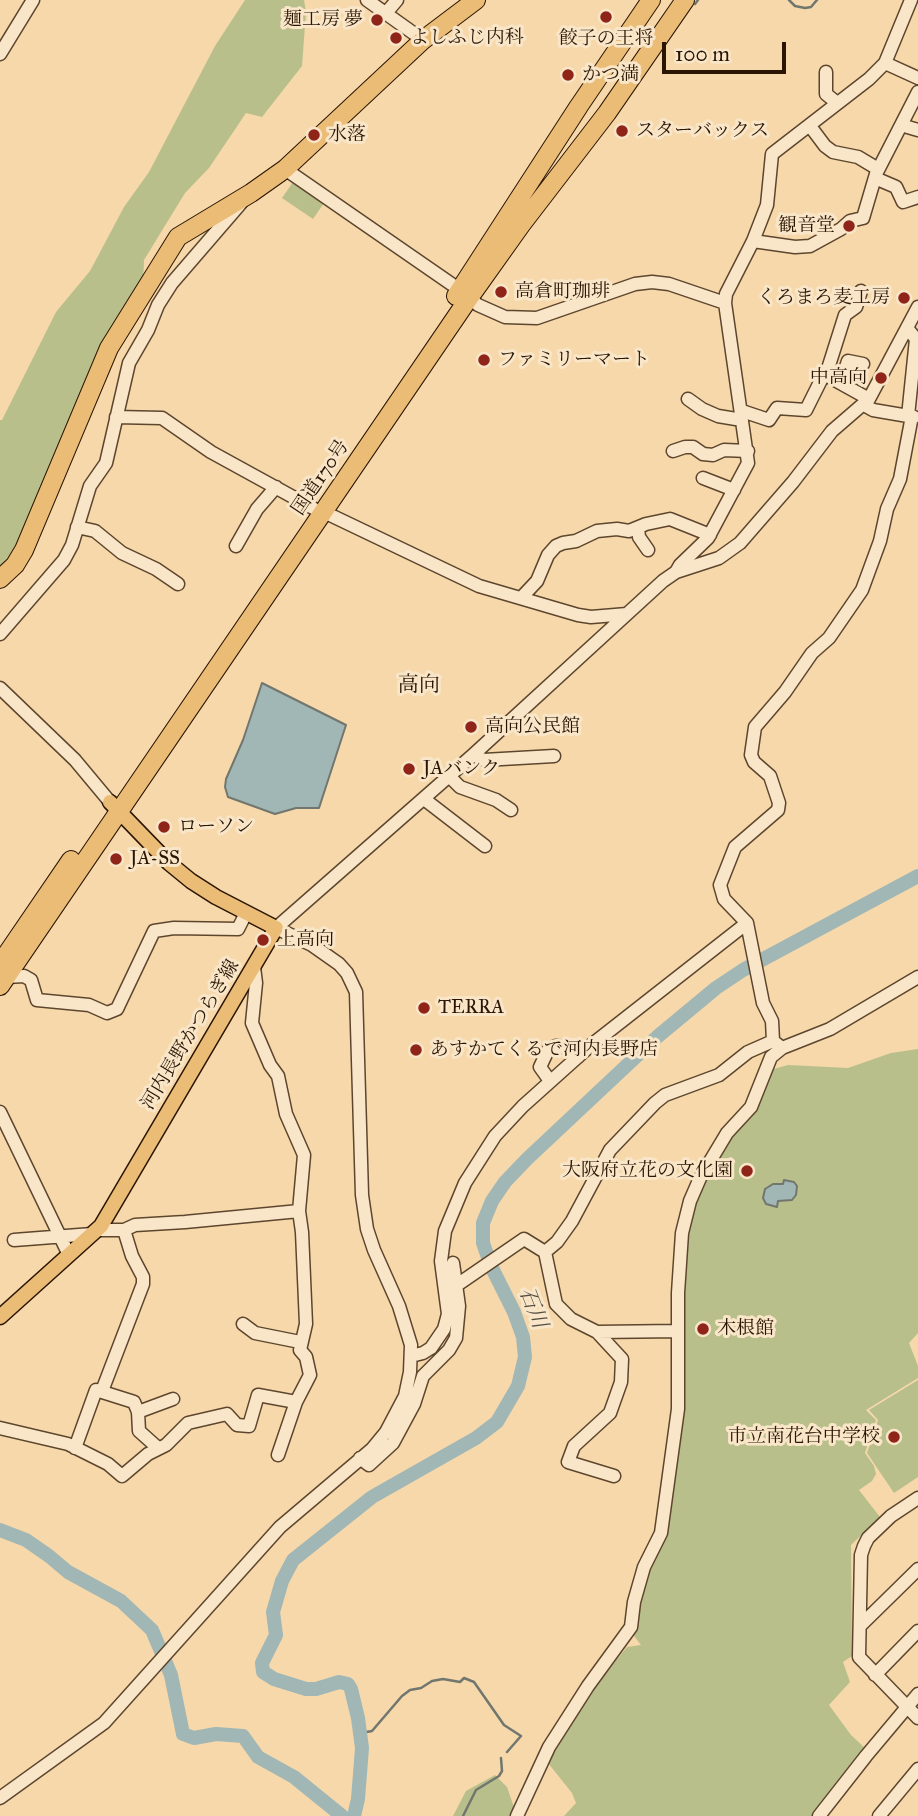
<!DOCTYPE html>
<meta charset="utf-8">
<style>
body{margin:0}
#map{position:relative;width:918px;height:1816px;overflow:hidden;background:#f6d8ab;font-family:"IM FELL Great Primer",serif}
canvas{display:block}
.scale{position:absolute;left:662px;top:42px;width:124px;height:32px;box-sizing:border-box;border:4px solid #2a1503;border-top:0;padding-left:9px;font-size:21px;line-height:24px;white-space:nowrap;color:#2a1503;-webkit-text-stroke:5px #f9e6c8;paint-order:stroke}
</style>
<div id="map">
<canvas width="918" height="1816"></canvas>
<div class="scale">100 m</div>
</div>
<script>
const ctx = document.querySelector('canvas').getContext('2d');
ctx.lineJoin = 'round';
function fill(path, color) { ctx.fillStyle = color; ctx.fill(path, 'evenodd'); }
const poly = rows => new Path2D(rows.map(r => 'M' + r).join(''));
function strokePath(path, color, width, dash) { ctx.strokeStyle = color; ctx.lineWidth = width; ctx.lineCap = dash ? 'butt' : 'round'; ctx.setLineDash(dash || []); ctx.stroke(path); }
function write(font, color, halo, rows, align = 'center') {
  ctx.font = font + ' "IM FELL Great Primer","Noto Serif JP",serif'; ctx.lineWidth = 6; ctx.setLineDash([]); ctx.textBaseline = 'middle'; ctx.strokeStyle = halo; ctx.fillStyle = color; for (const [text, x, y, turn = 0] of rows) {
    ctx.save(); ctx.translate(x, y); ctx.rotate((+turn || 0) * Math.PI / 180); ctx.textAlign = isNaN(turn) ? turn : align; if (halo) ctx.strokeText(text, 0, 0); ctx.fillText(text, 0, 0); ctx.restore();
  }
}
const green = poly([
 [245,0,304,0,306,12,302,66,262,117,246,113,209,168,185,193,144,260,143,284,17,551,0,573,0,420,2,420,56,312,90,271,124,207,149,172,215,46],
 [293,182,324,203,313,219,282,198],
 [918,1049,918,1333,909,1343,918,1366,918,1378,866,1410,876,1420,865,1453,874,1466,876,1474,872,1481,859,1490,880,1517,851,1545,852,1656,843,1662,850,1682,829,1705,851,1735,866,1749,814,1816,564,1816,576,1803,572,1793,548,1763,589,1693,627,1647,641,1645,631,1632,649,1571,666,1532,684,1412,681,1331,686,1233,700,1189,770,1070,788,1065,848,1068,891,1053],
 [918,1380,918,1477,894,1493,867,1453,878,1420,869,1410],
 [495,1775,507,1787,517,1816,453,1816,466,1791]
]);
const water = poly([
 [262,683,346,725,319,808,296,808,275,814,228,797,225,787,226,779,243,740,262,683],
 [784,1180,794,1182,797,1186,796,1195,792,1200,778,1201,777,1207,766,1204,763,1198,765,1189,773,1184,783,1184,784,1180]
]);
const stream = poly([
 [789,0,795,6,805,8,811,7,817,0],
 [695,4,698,0],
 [361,1733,372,1731,402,1696,410,1690,421,1688,432,1681,443,1679,460,1682,464,1678,474,1682,504,1725,521,1736,507,1752],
 [463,1816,476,1790,499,1776,502,1771,501,1758]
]);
const river = poly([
 [0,1530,26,1540,49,1556,68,1572,121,1601,152,1630,171,1675,183,1734,194,1738,216,1734,243,1736,258,1757,294,1777,342,1816],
 [354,1816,358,1799,362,1748,358,1718,351,1689,348,1684,339,1682,316,1689,306,1689,274,1679,263,1672,262,1663,276,1635,273,1612,282,1581,293,1560,372,1497,476,1438,497,1422,518,1386,525,1357,523,1337,514,1312,491,1266,483,1243,483,1223,492,1201,505,1182,527,1159,657,1037,716,988,743,970,918,876]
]);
const minor = poly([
 [367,0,423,40],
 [386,13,397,0],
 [0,54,33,0],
 [885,63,918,78],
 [826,72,826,94,837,103],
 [901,125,918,130],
 [810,126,825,146,833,152,858,157,878,169],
 [285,169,460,290,478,305,505,317,537,318,635,284,652,282,669,284,725,303],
 [875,178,896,187,903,202,918,197],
 [753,241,795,247,810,246,841,229,850,221,863,218,876,174,918,92],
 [907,328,916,339,908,416],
 [826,375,845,315,856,307,861,291],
 [841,382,848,361,863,364],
 [688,399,702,409,718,416,736,419,742,415],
 [864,405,873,410,914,417],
 [742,411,769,420,777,408,806,410,824,374,869,399],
 [116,417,162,418,211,452,313,508],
 [673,451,685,447,693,447,703,454,713,455,724,450,748,451],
 [703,478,734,490],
 [324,512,479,586,578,615,591,617,627,614],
 [77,527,95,531,122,553,156,569,178,584],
 [638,528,639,537,648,550],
 [236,546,257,509,276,487],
 [676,572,680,565,708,538,748,463,725,303,726,294,753,241,767,205,772,154,869,79,885,63,911,0],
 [521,598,537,581,548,555,556,546,563,543,576,541,597,531,617,529,629,531,646,524,670,519,710,535],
 [0,634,64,560,72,545,90,486,106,463,129,363,148,330,158,305,172,283,241,203],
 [0,688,75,760,110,802],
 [473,755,484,760,554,756],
 [449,776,460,787,496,800,511,810],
 [424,799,485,846],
 [254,967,256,983,252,1023,270,1065,278,1076,286,1114,304,1155,299,1211,302,1232,306,1324,300,1350,306,1357,310,1375,296,1402,278,1455],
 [6,977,24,976,31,980,37,1000,89,1005,107,1013,117,1009,154,931,174,928,238,929,246,913],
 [782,1048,773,1041,772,1021,763,1003,747,923,724,899,720,885,735,847,778,810,779,803,770,776,754,762,751,755,755,727,785,692,812,653,829,638,862,590,880,541,887,509,900,479,912,416],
 [550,1081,540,1067,548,1050,556,1046,565,1047,578,1057],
 [0,1112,69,1255],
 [97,1230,124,1230,135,1225,185,1222,299,1211],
 [14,1240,92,1234],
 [545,1252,557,1242,572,1221,610,1150,655,1103,665,1095,719,1075,748,1052,773,1041],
 [457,1285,524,1239,545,1252,556,1304,571,1319,597,1332,678,1331],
 [243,1324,255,1333,300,1342],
 [597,1332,622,1359,621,1382,610,1413,574,1446,568,1462,614,1476],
 [411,1356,423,1353,431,1348,444,1329,448,1314,441,1261,445,1231,465,1183,495,1136,523,1106,590,1046,747,923],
 [102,1391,143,1284,143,1277,132,1256,124,1230],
 [138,1412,139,1431,158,1448],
 [0,1428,68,1444,108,1464,122,1476,148,1454,166,1445,188,1423,227,1414,237,1425,249,1426,258,1395,296,1402],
 [75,1448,96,1390,134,1402,138,1412,173,1399],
 [360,1458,369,1465,393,1443,414,1404,423,1376,449,1350,456,1338,459,1306,453,1263],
 [918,1498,891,1516,868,1538,864,1546,861,1555,859,1657,918,1718],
 [860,1626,918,1569],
 [875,1675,918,1631],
 [0,1798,104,1723,280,1527,372,1449,386,1432,405,1396,410,1372,411,1345,399,1306,374,1250,367,1229,362,1195,356,992,347,973,339,964,312,945,276,928,473,755,663,581,676,572,719,558,740,543,793,482,832,431,869,399,918,307],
 [517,1816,549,1747,588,1686,631,1627,634,1602,644,1567,661,1533,678,1409,678,1293,682,1233,690,1201,700,1178,727,1133,751,1107,771,1057,782,1048,830,1029,918,977],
 [819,1816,866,1756,918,1694],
 [879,1816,918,1769]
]);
const major = poly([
 [0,1317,101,1226,276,928,216,897,191,881,169,863,110,802]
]);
const highway = poly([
 [456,296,579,106,651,0],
 [0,579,15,565,24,550,109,348,178,237,251,193,285,169,423,40,476,0],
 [0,964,71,860],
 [0,986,469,298,521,225,607,113,685,0]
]);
const markers = [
 [606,17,7,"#8f2418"],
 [377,20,7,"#8f2418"],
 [396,38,7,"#8f2418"],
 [568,75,7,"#8f2418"],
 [622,131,7,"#8f2418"],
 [314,135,7,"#8f2418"],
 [849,226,7,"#8f2418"],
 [501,292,7,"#8f2418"],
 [904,298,7,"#8f2418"],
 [484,360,7,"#8f2418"],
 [881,378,7,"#8f2418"],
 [471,727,7,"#8f2418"],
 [409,769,7,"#8f2418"],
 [164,827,7,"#8f2418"],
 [116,859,7,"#8f2418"],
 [263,940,7,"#8f2418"],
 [424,1008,7,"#8f2418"],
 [416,1050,7,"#8f2418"],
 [747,1171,7,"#8f2418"],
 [703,1329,7,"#8f2418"],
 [894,1437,7,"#8f2418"]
];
const poiNames = [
 ["麺工房 夢",363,20,"right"],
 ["よしふじ内科",410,38],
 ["餃子の王将",606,39,"center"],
 ["かつ満",582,75],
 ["スターバックス",636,131],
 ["水落",328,135],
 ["観音堂",835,226,"right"],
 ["高倉町珈琲",515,292],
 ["くろまろ麦工房",890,298,"right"],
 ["ファミリーマート",498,360],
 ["中高向",867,378,"right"],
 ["高向公民館",485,727],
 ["JAバンク",423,769],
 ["ローソン",178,827],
 ["JA-SS",130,859],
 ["上高向",277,940],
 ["TERRA",438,1008],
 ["あすかてくるで河内長野店",430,1050],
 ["大阪府立花の文化園",733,1171,"right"],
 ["木根館",717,1329],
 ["市立南花台中学校",880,1437,"right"]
];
const streetNames = [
 ["国道170号",321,478,-56],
 ["河内長野かつらぎ線",191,1035,-59]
];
const neighbourhoodNames = [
 ["高向",419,686]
];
const waterNames = [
 ["石川",532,1308,69]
];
fill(green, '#b9bf8b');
fill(water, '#a1b7b5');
strokePath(water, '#71766e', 2);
strokePath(stream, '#71766e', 2.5);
strokePath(river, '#a1b7b5', 14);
strokePath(minor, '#5d462d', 15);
strokePath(major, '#2a1503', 17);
strokePath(highway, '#2a1503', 20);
strokePath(minor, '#f9e6c8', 12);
strokePath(major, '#ebbc76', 14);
strokePath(highway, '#ebbc76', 18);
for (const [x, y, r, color] of markers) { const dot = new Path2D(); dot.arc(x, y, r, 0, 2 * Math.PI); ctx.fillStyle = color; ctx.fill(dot); strokePath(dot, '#f9e6c8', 2.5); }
write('19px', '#2a1503', '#f9e6c8', poiNames, 'left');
write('19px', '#2a1503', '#f9e6c8', streetNames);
write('21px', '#2a1503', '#f9e6c8', neighbourhoodNames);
write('italic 21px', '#544e41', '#f9e6c8', waterNames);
</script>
